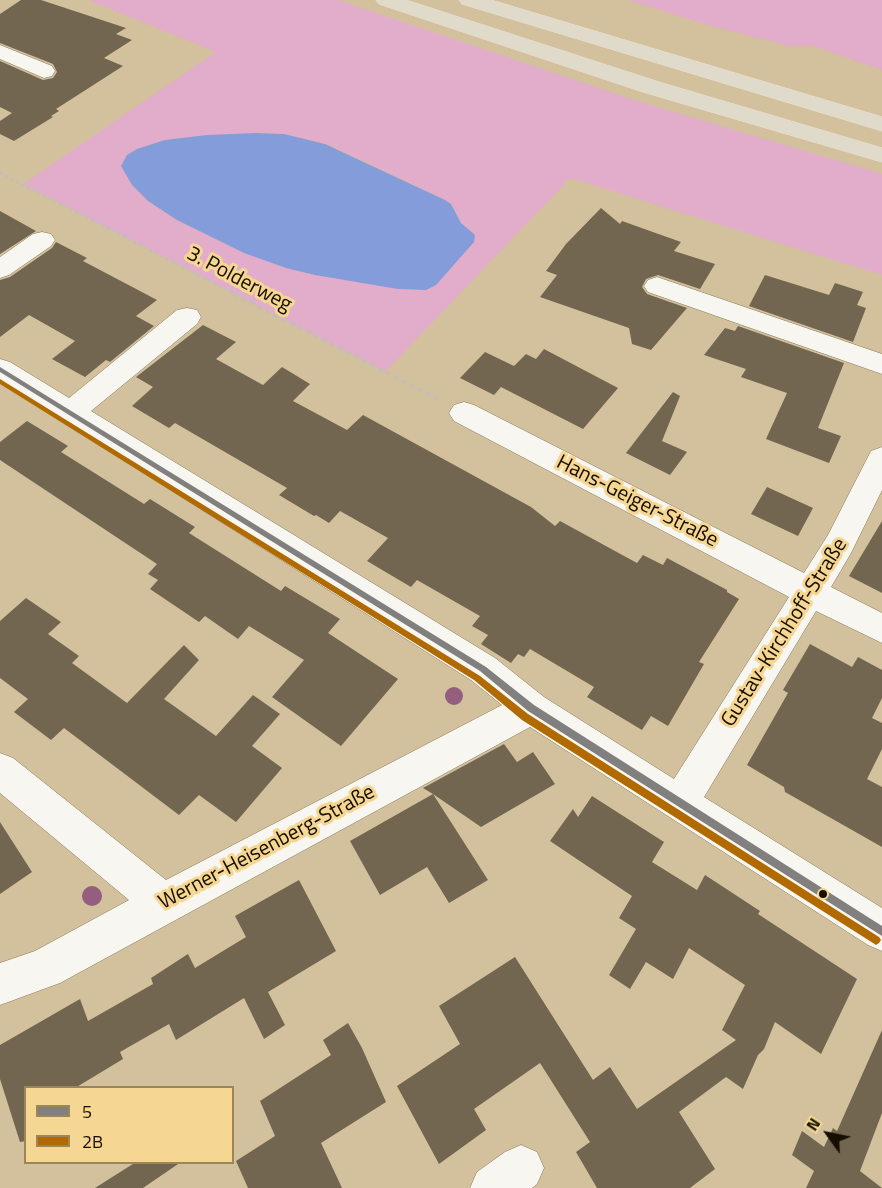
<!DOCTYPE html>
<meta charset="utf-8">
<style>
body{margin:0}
#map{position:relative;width:882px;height:1188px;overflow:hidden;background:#d2c19c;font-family:"Titillium Web",sans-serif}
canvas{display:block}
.legend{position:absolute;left:24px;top:1086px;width:210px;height:78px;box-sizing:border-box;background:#f5d692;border:2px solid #9c8658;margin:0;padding:8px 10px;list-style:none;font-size:18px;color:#160e00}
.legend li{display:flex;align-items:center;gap:12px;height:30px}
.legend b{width:30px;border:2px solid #9c8658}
.north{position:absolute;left:798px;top:1104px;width:60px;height:60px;-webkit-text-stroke:4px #f5d692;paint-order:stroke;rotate:303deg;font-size:16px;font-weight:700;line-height:24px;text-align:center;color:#160e00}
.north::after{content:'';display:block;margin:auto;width:21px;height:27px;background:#160e00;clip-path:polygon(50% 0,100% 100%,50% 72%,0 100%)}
</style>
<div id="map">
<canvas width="882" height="1188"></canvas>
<ul class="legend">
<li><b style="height:8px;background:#81807e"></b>5</li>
<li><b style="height:8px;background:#b16a00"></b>2B</li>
</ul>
<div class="north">N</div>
</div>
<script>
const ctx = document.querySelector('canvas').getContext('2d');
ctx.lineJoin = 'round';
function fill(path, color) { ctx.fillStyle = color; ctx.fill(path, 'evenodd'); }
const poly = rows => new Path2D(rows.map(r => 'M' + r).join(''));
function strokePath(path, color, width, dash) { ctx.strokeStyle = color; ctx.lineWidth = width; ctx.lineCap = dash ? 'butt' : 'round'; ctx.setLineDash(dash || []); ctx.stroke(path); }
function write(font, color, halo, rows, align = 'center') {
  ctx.font = font + ' "Titillium Web",sans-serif'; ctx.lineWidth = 6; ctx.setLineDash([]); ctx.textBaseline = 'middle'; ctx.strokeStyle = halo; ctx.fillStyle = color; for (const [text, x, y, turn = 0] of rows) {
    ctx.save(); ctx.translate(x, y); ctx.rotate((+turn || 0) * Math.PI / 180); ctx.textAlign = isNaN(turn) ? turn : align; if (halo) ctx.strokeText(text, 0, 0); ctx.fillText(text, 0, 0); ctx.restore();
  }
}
const green = poly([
 [88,0,338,0,634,100,882,174,882,275,570,178,385,372,23,184,216,52],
 [256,133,284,134,326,144,372,165,445,200,451,204,461,223,475,235,418,291,315,275,244,253,177,220,148,201,132,185,121,166],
 [628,0,882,0,882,70,814,46,789,46,704,24]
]);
const water = poly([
 [256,133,284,134,325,144,445,200,451,204,461,223,475,235,474,242,436,285,426,290,398,289,315,275,286,268,244,253,177,220,148,201,132,185,121,166,127,155,137,149,165,140,207,135]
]);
const building = poly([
 [21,0,41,0,126,28,116,34,132,40,104,58,123,66,56,109,59,111,51,116,53,117,14,141,0,134,0,121,12,113,0,107,0,61,43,80,53,78,57,72,53,64,0,43,0,14],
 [601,208,620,224,622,221,681,242,674,251,715,264,700,289,658,275,646,279,642,287,647,294,687,308,651,350,632,344,629,328,540,297,557,275,546,271,566,244],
 [0,211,36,231,0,254],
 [56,242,87,258,83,261,157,300,136,316,154,326,110,362,106,360,85,377,52,359,75,341,29,315,0,337,0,280,10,277,52,248],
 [765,275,829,295,835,283,863,292,857,305,866,308,853,342,749,306],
 [203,325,236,342,216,359,263,385,282,367,310,384,293,401,347,430,363,415,531,507,555,526,560,521,637,563,643,555,663,565,667,558,727,590,727,592,739,599,699,662,704,664,668,726,651,716,642,730,587,697,594,687,530,649,524,657,518,654,511,663,481,644,488,635,472,626,480,616,417,580,411,587,367,561,388,538,340,511,329,523,316,515,314,516,279,495,287,488,175,423,169,428,132,406,153,387,136,377],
 [738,326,844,363,818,428,841,436,829,463,766,439,787,393,741,377,746,369,704,355,725,328,735,331],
 [544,349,618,388,583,429,501,387,494,395,460,378,485,352,514,366,526,354,536,359],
 [673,392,680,396,662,441,687,452,670,475,626,453],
 [27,421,68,446,61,452,144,504,150,499,195,527,189,533,281,591,285,586,340,619,328,633,398,679,341,746,272,697,304,660,249,626,238,639,205,616,199,622,150,589,158,580,148,574,157,564,0,460,0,442],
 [767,487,813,508,798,536,751,514],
 [882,521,882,593,849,576],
 [26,598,61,622,48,634,79,656,72,663,127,703,184,645,199,660,164,699,216,736,253,695,280,714,252,746,282,768,236,822,199,795,179,815,64,728,51,740,14,712,28,699,0,678,0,621],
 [810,644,852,667,858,657,882,670,882,698,872,718,882,723,882,749,867,779,882,787,882,847,785,792,784,787,747,765,788,693,783,690],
 [504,744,517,762,533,752,555,784,481,827,433,794,488,880,449,903,427,867,380,895,350,841,433,794,423,788],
 [592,796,664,842,652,862,697,890,705,875,760,911,758,914,857,979,821,1054,775,1022,764,1049,758,1055,743,1089,726,1077,679,1112,715,1169,690,1188,597,1188,576,1152,590,1142,540,1063,474,1109,486,1130,439,1164,397,1086,460,1044,439,1006,515,957,593,1080,610,1067,637,1109,736,1040,722,1030,745,985,689,948,673,979,646,962,630,989,609,975,636,929,619,918,632,896,550,841,573,809,578,817],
 [0,822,32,872,0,894],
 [299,880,336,951,268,992,285,1025,264,1039,244,998,176,1040,169,1024,120,1052,123,1059,75,1088,26,1088,26,1141,20,1142,0,1079,0,1045,80,999,88,1021,153,984,151,978,188,954,195,968,246,937,235,916],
 [348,1023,362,1048,386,1102,321,1143,342,1188,248,1188,236,1161,275,1136,260,1101,331,1055,323,1040],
 [882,1030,882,1113,860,1171,882,1188,806,1188,814,1171,792,1155,802,1131,824,1147,833,1128,837,1131],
 [136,1162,181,1162,143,1188,95,1188]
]);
const pathFar1 = poly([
 [0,173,237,295]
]);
const path = poly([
 [234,294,440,400]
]);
const minor = poly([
 [0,45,52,66,55,71,52,76,44,78,0,59,0,45],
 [42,232,51,234,55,240,51,246,9,275,0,278,0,257,33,234,42,232],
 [657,277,882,354,882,374,648,292,644,286,648,280,657,277],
 [187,308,197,310,201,317,197,324,91,411,495,658,544,697,674,779,789,597,454,421,449,413,454,405,464,402,474,405,804,573,828,535,871,451,882,447,882,490,851,553,831,587,882,613,882,643,816,611,704,797,882,908,882,951,868,945,530,727,60,983,0,1005,0,963,35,951,129,900,0,793,0,753,13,758,166,880,502,705,471,680,0,382,0,359,10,362,69,398,177,310,187,308],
 [521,1145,537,1152,544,1168,537,1184,532,1188,470,1188,477,1172,505,1152,521,1145]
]);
const highway = poly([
 [376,0,406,0,659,82,882,148,882,162,643,92,379,4,376,0],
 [459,0,491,0,882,117,882,131,462,4,459,0]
]);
const bus1 = poly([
 [0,367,486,667,534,705,882,926,882,936,528,711,480,671,0,372,0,367]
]);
const bus2 = poly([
 [0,379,480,676,528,714,879,937,881,940,879,943,876,945,873,943,522,720,474,680,0,384,0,379]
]);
const trees = [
 [454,696,9],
 [92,896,10]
];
const markers = [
 [823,894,5,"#160e00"]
];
const streetNames = [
 ["3. Polderweg",239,280,28],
 ["Hans-Geiger-Straße",637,502,27],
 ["Gustav-Kirchhoff-Straße",785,633,-58],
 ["Werner-Heisenberg-Straße",267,848,-28]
];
fill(green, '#e1adca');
fill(water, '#859cda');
fill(building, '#726650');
strokePath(minor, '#877a59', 1);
strokePath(highway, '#ebe3d2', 1);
strokePath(pathFar1, '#c4beb4', 3, [3, 3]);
strokePath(path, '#c4beb4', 4, [4.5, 4.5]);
fill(minor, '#f8f6f0');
fill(highway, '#e0dacb');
fill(bus1, '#81807e');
fill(bus2, '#b16a00');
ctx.fillStyle = '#945e7e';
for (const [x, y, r] of trees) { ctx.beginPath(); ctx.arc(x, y, r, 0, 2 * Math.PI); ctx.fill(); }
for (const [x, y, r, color] of markers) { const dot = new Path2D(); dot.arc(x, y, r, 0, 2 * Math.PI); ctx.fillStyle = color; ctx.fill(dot); strokePath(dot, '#f5d692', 2); }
write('21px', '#160e00', '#f5d692', streetNames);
</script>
